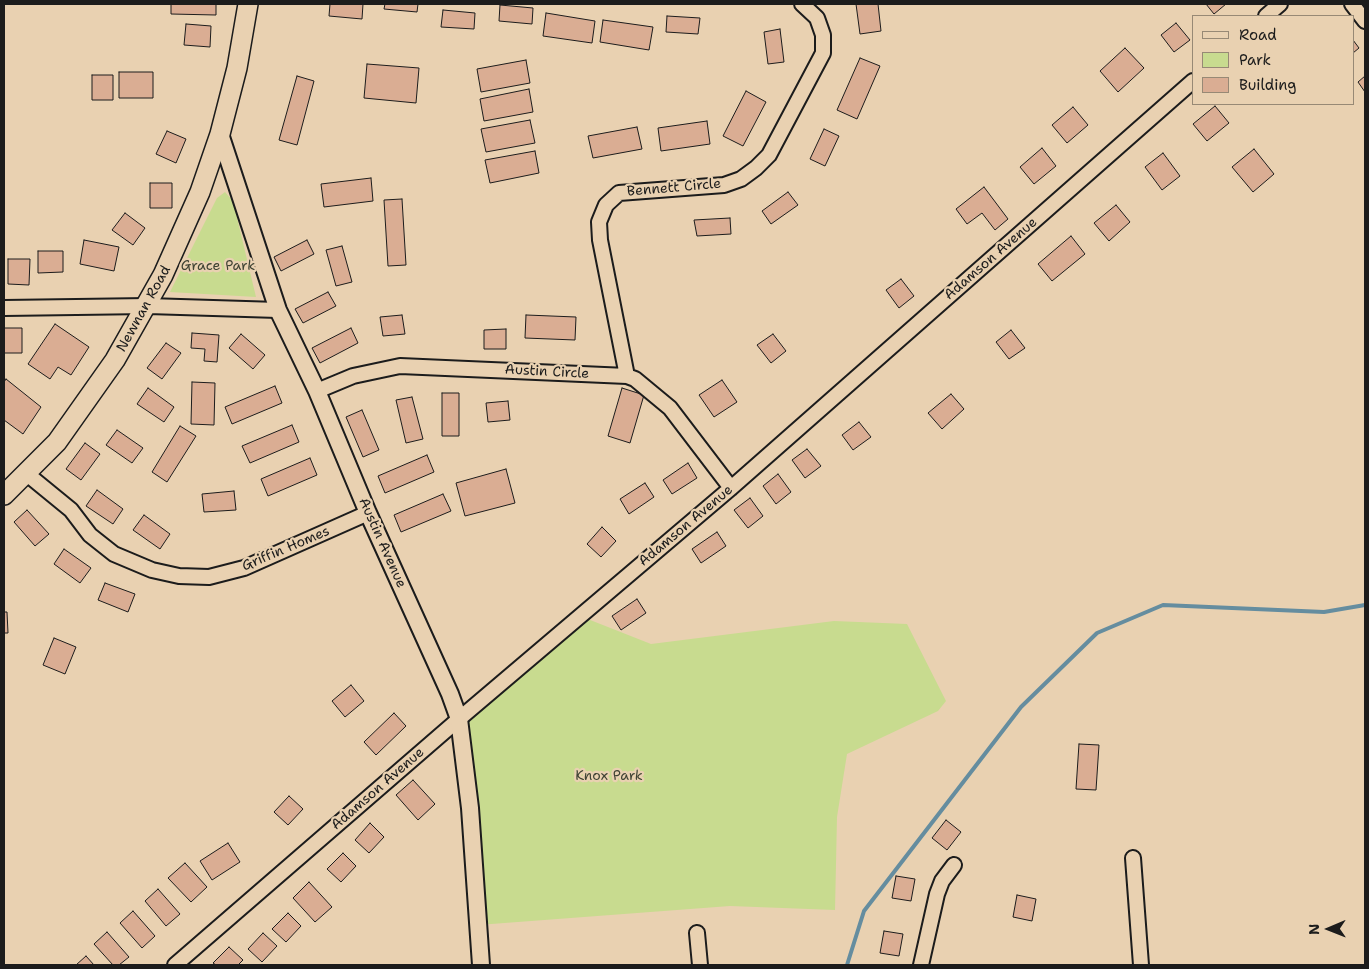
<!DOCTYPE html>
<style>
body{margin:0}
#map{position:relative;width:1369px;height:969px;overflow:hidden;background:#e9d1b1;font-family:"Shantell Sans",sans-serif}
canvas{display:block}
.frame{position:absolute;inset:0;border:5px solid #1c1c1c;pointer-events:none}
.legend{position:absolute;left:1192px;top:15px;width:162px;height:90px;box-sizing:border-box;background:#e9d1b1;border:1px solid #978975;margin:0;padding:6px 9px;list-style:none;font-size:15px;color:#1c1c1c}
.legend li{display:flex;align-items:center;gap:10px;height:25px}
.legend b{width:25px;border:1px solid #978975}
.north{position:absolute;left:1304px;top:904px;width:50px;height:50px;-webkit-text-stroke:4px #e9d1b1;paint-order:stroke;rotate:269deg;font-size:14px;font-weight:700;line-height:20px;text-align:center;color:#1c1c1c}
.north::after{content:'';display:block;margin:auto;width:18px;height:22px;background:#1c1c1c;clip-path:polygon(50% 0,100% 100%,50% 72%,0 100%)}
</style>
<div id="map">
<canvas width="1369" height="969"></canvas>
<div class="frame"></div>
<ul class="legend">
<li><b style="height:6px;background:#e9d1b1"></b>Road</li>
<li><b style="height:14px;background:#c8db8f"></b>Park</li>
<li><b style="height:14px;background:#daad93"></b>Building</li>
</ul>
<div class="north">N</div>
</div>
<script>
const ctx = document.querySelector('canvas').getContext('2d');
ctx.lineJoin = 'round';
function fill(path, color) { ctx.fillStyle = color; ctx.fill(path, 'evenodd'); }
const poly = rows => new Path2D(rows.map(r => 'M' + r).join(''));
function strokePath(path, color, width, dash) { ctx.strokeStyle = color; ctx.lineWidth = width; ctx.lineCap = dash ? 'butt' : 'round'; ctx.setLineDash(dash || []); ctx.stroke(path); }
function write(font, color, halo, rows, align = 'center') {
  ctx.font = font + ' "Shantell Sans",sans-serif'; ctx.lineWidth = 4.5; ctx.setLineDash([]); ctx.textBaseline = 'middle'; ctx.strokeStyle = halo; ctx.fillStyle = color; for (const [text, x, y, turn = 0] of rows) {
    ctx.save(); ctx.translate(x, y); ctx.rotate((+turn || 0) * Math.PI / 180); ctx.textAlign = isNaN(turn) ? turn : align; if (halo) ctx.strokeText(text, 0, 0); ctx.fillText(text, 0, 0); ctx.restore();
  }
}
const green = poly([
 [225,192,233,201,256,297,170,292,217,198],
 [580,616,651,644,834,621,907,624,946,701,938,711,847,754,837,817,835,910,730,906,478,925,459,719]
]);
const stream = poly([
 [847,965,864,911,1021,707,1097,633,1163,605,1324,612,1365,605]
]);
const building = poly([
 [171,4,216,4,216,15,171,14,171,4],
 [330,4,363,4,362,19,329,16,330,4],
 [385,4,418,4,417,12,384,9,385,4],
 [856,4,878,4,881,31,860,34,856,4],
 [1206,4,1226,4,1214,14,1206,4],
 [500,5,533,8,532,24,499,21,500,5],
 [443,10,475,13,474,29,441,27,443,10],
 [546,13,595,21,592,43,543,36,546,13],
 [667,16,700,18,698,34,666,32,667,16],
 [603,20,653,27,649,50,600,42,603,20],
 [1176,23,1190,40,1174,52,1161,35,1176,23],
 [186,24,211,26,210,47,184,45,186,24],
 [780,29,784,62,768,64,764,32,780,29],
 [1353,40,1359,48,1353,53,1353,40],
 [1125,48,1144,68,1118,92,1100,71,1125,48],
 [860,58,880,66,857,119,837,110,860,58],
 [526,60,530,83,481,92,477,69,526,60],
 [367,64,419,68,416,103,364,98,367,64],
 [119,72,153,72,153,98,119,98,119,72],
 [92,75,113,75,113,100,92,100,92,75],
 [297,76,314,81,297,145,279,140,297,76],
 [1365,76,1365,92,1358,82,1365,76],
 [529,89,533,112,484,121,480,99,529,89],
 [746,91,766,102,743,146,723,136,746,91],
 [1215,106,1229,123,1207,141,1193,124,1215,106],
 [1073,107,1088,125,1067,143,1052,125,1073,107],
 [530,120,535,143,486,152,481,129,530,120],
 [707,121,710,144,661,151,658,128,707,121],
 [637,127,642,149,593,158,588,136,637,127],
 [824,129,839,136,825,166,810,159,824,129],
 [167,131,186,139,176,163,156,154,167,131],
 [1042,148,1056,166,1034,184,1020,167,1042,148],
 [1254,149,1274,174,1253,192,1232,167,1254,149],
 [535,151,539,173,490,183,485,160,535,151],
 [1163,153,1180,176,1162,190,1145,167,1163,153],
 [371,178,373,201,324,207,321,184,371,178],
 [150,183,172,183,172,208,150,208,150,183],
 [984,187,1008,219,995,230,982,213,967,224,956,209,984,187],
 [788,192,798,205,771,224,762,211,788,192],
 [402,199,406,265,388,266,384,200,402,199],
 [1116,205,1130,222,1109,241,1094,223,1116,205],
 [125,213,145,228,133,245,112,230,125,213],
 [730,218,731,234,697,236,694,220,730,218],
 [1071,236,1085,254,1052,281,1038,264,1071,236],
 [84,240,119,247,114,271,80,264,84,240],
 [307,240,314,254,281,271,274,257,307,240],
 [342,246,352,282,336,286,326,250,342,246],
 [38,251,63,251,63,272,38,273,38,251],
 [8,259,30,259,29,285,8,284,8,259],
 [901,279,914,296,899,308,886,290,901,279],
 [328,292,336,306,303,323,295,309,328,292],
 [402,315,405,334,383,336,380,317,402,315],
 [526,315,576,317,575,340,525,338,526,315],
 [55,324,89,347,71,375,58,367,50,379,28,364,55,324],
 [4,328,22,328,22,353,4,353,4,328],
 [351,328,358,343,320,363,312,348,351,328],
 [506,329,506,349,484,349,484,330,506,329],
 [1011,330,1025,348,1009,359,996,342,1011,330],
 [192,333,219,335,217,362,204,361,205,349,191,348,192,333],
 [241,334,265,355,253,369,229,348,241,334],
 [773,334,786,351,771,363,757,345,773,334],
 [166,343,181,353,162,379,147,368,166,343],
 [6,379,41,407,23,434,4,420,4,382,6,379],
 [722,380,737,402,714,417,699,395,722,380],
 [192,382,215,383,214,425,191,424,192,382],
 [275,386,282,403,232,424,225,407,275,386],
 [148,388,174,407,164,422,137,404,148,388],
 [622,388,644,395,630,443,608,436,622,388],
 [442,393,459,393,459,436,442,436,442,393],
 [951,394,964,409,942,429,928,413,951,394],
 [412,397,423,439,406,443,396,400,412,397],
 [508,401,510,420,488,422,486,403,508,401],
 [362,410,379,450,363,457,346,417,362,410],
 [859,422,871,437,853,450,842,435,859,422],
 [292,425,299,442,250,463,242,446,292,425],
 [180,426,196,436,167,482,152,472,180,426],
 [117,430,143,448,132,463,106,445,117,430],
 [85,443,100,454,81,480,66,469,85,443],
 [807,449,821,466,805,478,792,460,807,449],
 [427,455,434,472,385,493,378,476,427,455],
 [310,458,317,475,268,496,261,479,310,458],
 [688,463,697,478,672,494,663,480,688,463],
 [506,469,515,503,465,516,456,483,506,469],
 [778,474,791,492,776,504,763,486,778,474],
 [645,483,654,497,629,514,620,499,645,483],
 [97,490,123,509,113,524,86,506,97,490],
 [234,491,236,510,204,512,202,494,234,491],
 [443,494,451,511,401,532,394,515,443,494],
 [750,498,763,516,748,528,734,510,750,498],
 [27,510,49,534,35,546,14,522,27,510],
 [144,515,170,534,160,549,133,530,144,515],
 [602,527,616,541,601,557,587,544,602,527],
 [717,532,726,546,701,563,692,549,717,532],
 [64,549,91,568,80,583,54,564,64,549],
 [105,583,135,594,128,612,98,600,105,583],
 [637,599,646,613,621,630,612,616,637,599],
 [4,612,7,612,8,633,4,633,4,612],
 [54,638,76,647,65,674,43,665,54,638],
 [351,685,364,701,345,717,332,701,351,685],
 [394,713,406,726,376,755,364,742,394,713],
 [1079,744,1099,745,1096,790,1076,789,1079,744],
 [413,780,435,804,418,820,396,795,413,780],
 [289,796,303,809,288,825,274,812,289,796],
 [946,820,961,832,947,850,932,838,946,820],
 [370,823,384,837,369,853,355,840,370,823],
 [228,843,240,862,212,880,200,861,228,843],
 [343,853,356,866,341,882,327,869,343,853],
 [185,863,207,887,191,902,168,878,185,863],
 [896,876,915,879,911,901,892,898,896,876],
 [309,882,332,907,315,922,293,898,309,882],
 [158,889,180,914,166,926,145,901,158,889],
 [1017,895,1036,899,1032,921,1013,917,1017,895],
 [133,911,155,936,142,948,120,923,133,911],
 [288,913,301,926,286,942,272,929,288,913],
 [884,931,903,934,899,956,880,953,884,931],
 [107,932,129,957,119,965,113,965,94,944,107,932],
 [263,933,277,946,262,962,248,949,263,933],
 [229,947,243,960,238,965,216,965,213,963,229,947],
 [86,956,94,965,76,965,86,956]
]);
const minor = poly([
 [1352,4,1365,21],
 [1266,16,1280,4],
 [4,308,148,306,278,310],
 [627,376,600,240,599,222,606,205,619,193,724,185,741,179,756,168,769,155,823,53,823,35,817,18,802,4],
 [317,391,353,376,400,366,627,376,635,379,670,408,731,488],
 [27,474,71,510,90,535,114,554,152,570,179,576,209,577,244,568,368,513],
 [1133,858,1141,965],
 [697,933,700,965],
 [175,965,459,719,731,488,1193,81],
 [921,965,937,894,942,881,954,865]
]);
const tertiary = poly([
 [220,134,278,310,317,391,368,513,450,694,459,719,470,808,481,965]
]);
const secondary = poly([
 [4,495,57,442,115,360,163,275,200,192,220,134,237,68,248,4]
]);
const streetNames = [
 ["Bennett Circle",674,188,-5],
 ["Adamson Avenue",991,259,-41],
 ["Newnan Road",144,309,-61],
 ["Austin Circle",547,372,3],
 ["Adamson Avenue",686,526,-40],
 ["Austin Avenue",382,543,66],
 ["Griffin Homes",286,549,-23],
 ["Adamson Avenue",378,789,-41]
];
const parkNames = [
 ["Grace Park",218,266],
 ["Knox Park",609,776]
];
fill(green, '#c8db8f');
strokePath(stream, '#658d9f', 4);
fill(building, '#daad93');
strokePath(building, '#1c1c1c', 1);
strokePath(minor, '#1c1c1c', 18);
strokePath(tertiary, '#1c1c1c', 20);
strokePath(secondary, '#1c1c1c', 22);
strokePath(minor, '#e9d1b1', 14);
strokePath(tertiary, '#e9d1b1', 16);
strokePath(secondary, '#e9d1b1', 19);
write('14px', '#1c1c1c', '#e9d1b1', streetNames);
write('14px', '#3e4233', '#e9d1b1', parkNames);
</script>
